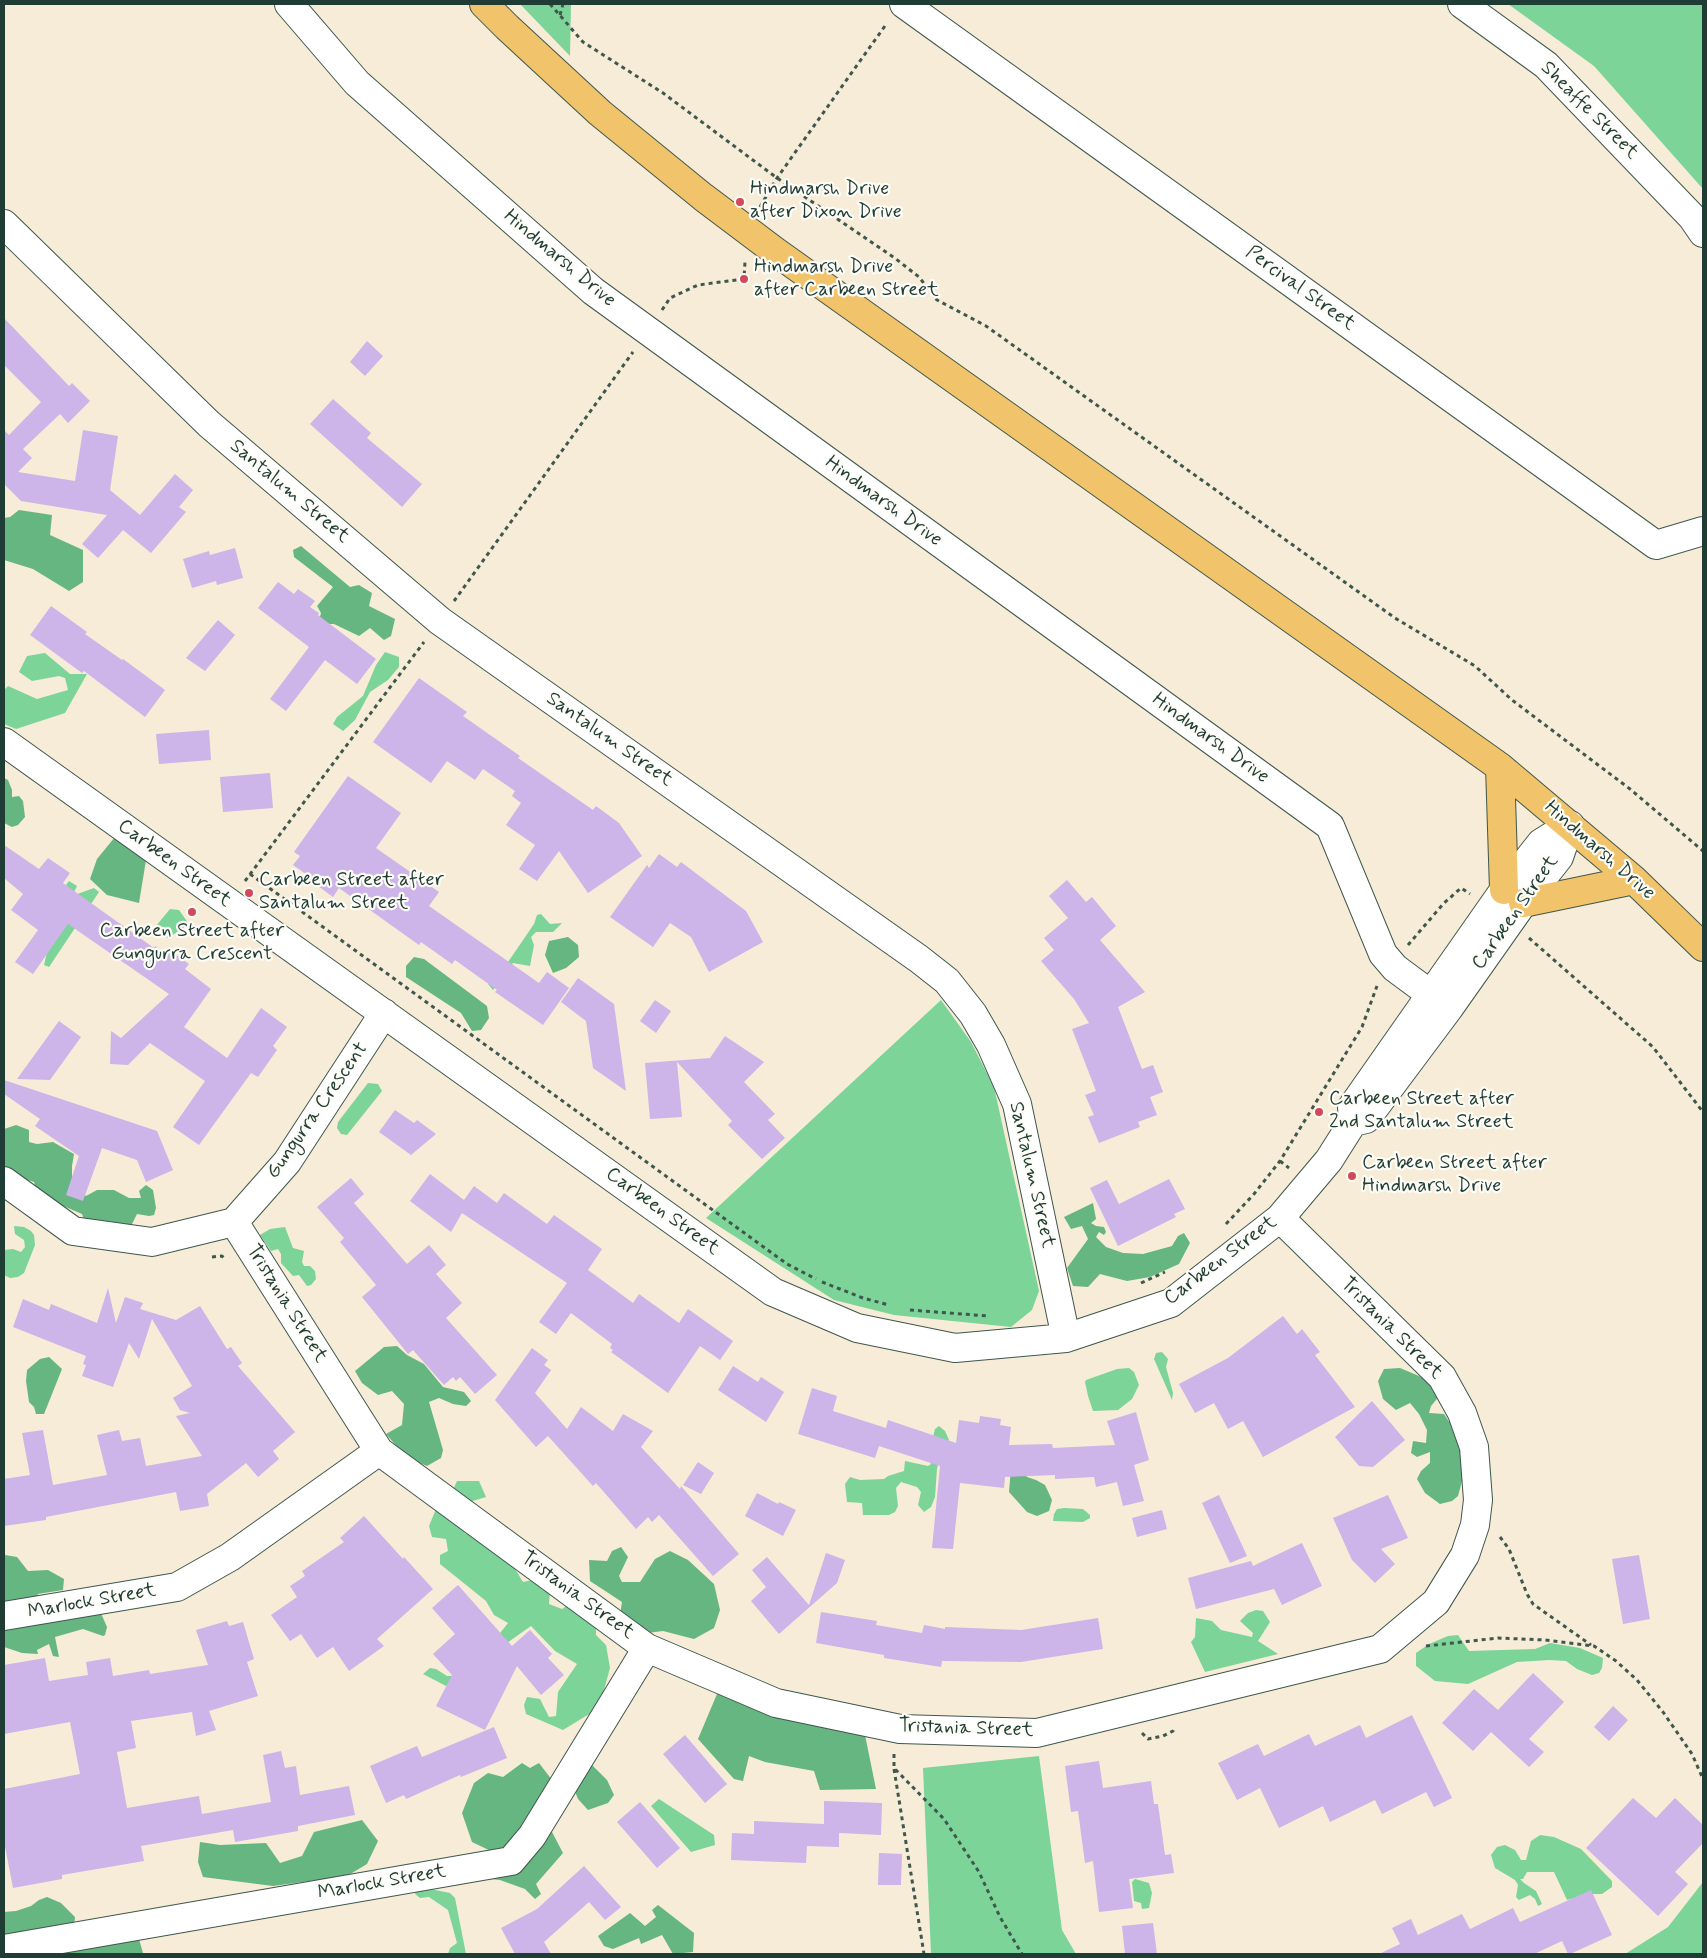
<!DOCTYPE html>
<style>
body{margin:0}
#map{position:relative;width:1707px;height:1958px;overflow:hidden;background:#f6ecd7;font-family:Mynerve,sans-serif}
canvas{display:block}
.frame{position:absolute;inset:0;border:5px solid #1f3d34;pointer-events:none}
</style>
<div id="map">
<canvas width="1707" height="1958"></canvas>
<div class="frame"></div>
</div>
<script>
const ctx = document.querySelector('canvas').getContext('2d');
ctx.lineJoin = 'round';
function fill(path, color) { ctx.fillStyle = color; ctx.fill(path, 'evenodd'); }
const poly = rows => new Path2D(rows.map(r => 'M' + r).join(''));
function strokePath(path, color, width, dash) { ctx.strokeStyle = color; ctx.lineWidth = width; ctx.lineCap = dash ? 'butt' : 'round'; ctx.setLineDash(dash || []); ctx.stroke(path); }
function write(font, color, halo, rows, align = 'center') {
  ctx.font = font + ' Mynerve,sans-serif'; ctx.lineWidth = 4.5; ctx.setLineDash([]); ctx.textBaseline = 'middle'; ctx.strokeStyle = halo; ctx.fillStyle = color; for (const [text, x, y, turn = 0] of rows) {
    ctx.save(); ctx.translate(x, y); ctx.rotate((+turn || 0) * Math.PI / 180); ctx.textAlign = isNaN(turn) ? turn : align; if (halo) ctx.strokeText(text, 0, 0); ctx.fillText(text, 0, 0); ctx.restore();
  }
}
const green = poly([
 [520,4,571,4,570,56],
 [1508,4,1703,4,1703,189,1594,66],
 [385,652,399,657,399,667,388,680,370,692,355,720,343,731,333,724,337,717,363,696,376,665],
 [45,653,70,674,87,674,65,713,16,729,4,724,4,690,8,686,37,699,68,690,65,678,59,676,32,681,19,672,27,656],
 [69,881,77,886,72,896,94,888,99,892,49,967,44,965,47,952,67,889,66,885],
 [170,909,179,910,189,924,168,938,161,935,156,926],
 [541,914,550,924,562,923,553,932,536,932,531,937,534,945,530,966,513,963,493,990,488,984,494,975,508,962,534,924,537,915],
 [941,1000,971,1042,994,1087,1039,1291,1032,1310,1011,1327,894,1315,834,1300,706,1218],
 [368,1083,378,1084,382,1091,347,1135,341,1134,337,1128,338,1122],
 [14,1226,24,1227,31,1231,34,1235,35,1245,24,1273,18,1277,10,1278,4,1275,4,1250,13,1249,21,1252,25,1247,24,1240,15,1234],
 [285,1227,293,1248,304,1251,302,1262,304,1266,310,1266,315,1271,316,1279,311,1285,307,1286,299,1275,293,1276,281,1263,281,1254,278,1249,271,1251,260,1235,270,1229],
 [1162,1352,1168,1359,1166,1367,1173,1393,1172,1400,1154,1359,1156,1353],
 [1129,1368,1134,1372,1139,1385,1132,1399,1118,1410,1093,1411,1088,1396,1085,1382,1086,1380,1117,1369],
 [939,1426,945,1431,949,1440,948,1446,941,1452,937,1469,935,1497,931,1507,924,1512,918,1505,921,1492,917,1487,901,1482,896,1488,898,1506,895,1512,889,1515,863,1515,862,1503,847,1502,845,1484,850,1477,860,1480,884,1479,888,1476,904,1471,905,1461,928,1466,931,1464,928,1456,935,1429],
 [457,1481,479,1481,486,1497,459,1505,469,1527,464,1533,494,1543,517,1560,515,1569,523,1582,537,1579,550,1590,549,1604,562,1609,568,1605,596,1618,596,1635,606,1645,610,1668,599,1708,563,1730,526,1714,524,1705,527,1697,540,1699,549,1717,556,1716,558,1692,577,1664,555,1651,531,1626,446,1686,423,1674,430,1668,436,1669,447,1676,455,1676,478,1661,508,1623,494,1615,486,1601,440,1564,440,1555,448,1551,446,1539,432,1537,429,1526,436,1509,444,1510],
 [1064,1508,1083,1509,1090,1515,1090,1518,1083,1522,1053,1521,1054,1514,1057,1509],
 [1256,1610,1263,1611,1270,1622,1258,1641,1278,1654,1205,1672,1191,1642,1195,1637,1196,1618,1212,1621,1221,1630,1252,1637,1253,1633,1240,1621,1248,1613],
 [1458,1635,1469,1651,1535,1649,1550,1643,1580,1648,1603,1658,1602,1668,1599,1673,1592,1675,1577,1669,1566,1661,1549,1660,1517,1662,1468,1684,1435,1681,1416,1666,1416,1653,1429,1644,1448,1636],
 [1039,1756,1062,1930,1076,1954,931,1954,923,1768],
 [659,1799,714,1835,715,1845,691,1852,651,1806],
 [1540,1835,1554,1837,1581,1849,1612,1881,1612,1887,1602,1894,1590,1894,1567,1900,1554,1872,1527,1872,1523,1879,1520,1879,1524,1883,1536,1891,1542,1904,1538,1906,1535,1899,1530,1895,1519,1900,1516,1897,1518,1885,1515,1880,1495,1868,1491,1855,1497,1847,1505,1845,1515,1850,1521,1860,1526,1860,1531,1841],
 [1135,1879,1149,1883,1152,1893,1149,1908,1142,1909,1141,1903,1134,1901,1132,1882],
 [1703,1882,1703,1954,1625,1954,1668,1927],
 [420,1887,450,1893,455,1898,466,1954,448,1954,450,1948,457,1943,448,1910,429,1897,420,1898,415,1894,416,1890]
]);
const forest = poly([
 [19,510,52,515,50,535,83,550,83,582,69,591,33,569,4,560,4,518,10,517],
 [301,546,350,587,359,585,372,593,369,606,395,619,391,636,384,640,370,628,359,636,334,624,324,624,319,621,321,613,317,606,333,587,294,557,293,550],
 [4,778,8,780,12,790,12,797,19,796,23,801,25,817,18,825,12,827,4,823],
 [115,837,146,860,139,903,107,895,90,879,97,859],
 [568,937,578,945,579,957,566,968,553,973,545,955,549,941],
 [414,957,424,959,487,1006,489,1018,481,1030,472,1031,461,1013,406,977,406,966],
 [16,1125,29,1130,29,1142,37,1144,53,1142,74,1154,72,1166,72,1179,75,1188,86,1196,97,1190,114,1190,129,1198,141,1198,139,1191,146,1185,153,1190,156,1208,154,1215,149,1216,137,1214,126,1236,87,1228,82,1214,38,1195,34,1182,4,1172,4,1129],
 [1093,1203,1096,1219,1091,1223,1096,1226,1104,1227,1106,1232,1104,1235,1099,1232,1096,1237,1106,1247,1123,1253,1143,1254,1172,1246,1178,1236,1184,1233,1190,1243,1179,1264,1150,1277,1127,1281,1100,1274,1088,1287,1073,1286,1067,1268,1088,1239,1082,1226,1071,1229,1064,1217],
 [397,1346,407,1355,424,1364,443,1387,464,1392,471,1401,466,1406,453,1404,439,1398,429,1402,443,1450,441,1458,427,1466,407,1458,386,1434,402,1425,404,1404,392,1391,378,1395,362,1383,355,1371,384,1347],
 [49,1357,62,1369,44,1414,36,1414,34,1407,29,1402,26,1381,27,1370,40,1359],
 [1400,1368,1419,1376,1435,1386,1441,1394,1431,1406,1429,1413,1444,1414,1454,1429,1461,1446,1462,1481,1458,1496,1452,1501,1440,1504,1425,1493,1417,1479,1421,1471,1430,1463,1430,1452,1417,1457,1411,1453,1413,1441,1426,1443,1427,1430,1419,1414,1410,1403,1396,1410,1383,1399,1378,1381,1384,1369],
 [1011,1468,1022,1471,1027,1477,1036,1480,1045,1485,1052,1500,1049,1511,1037,1516,1027,1512,1009,1492],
 [621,1547,628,1557,619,1576,622,1582,640,1582,655,1559,670,1551,688,1560,714,1584,720,1610,714,1628,694,1639,663,1631,639,1634,619,1621,622,1602,590,1581,589,1560,607,1561,612,1551],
 [5,1555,17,1557,28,1571,48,1570,64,1579,63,1590,38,1594,34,1606,100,1611,107,1627,105,1635,103,1636,83,1629,55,1637,59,1657,53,1656,49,1644,37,1650,38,1654,22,1653,4,1647],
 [717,1694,737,1695,865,1735,876,1789,820,1790,814,1771,765,1762,749,1756,743,1781,734,1779,698,1739],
 [522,1763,530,1768,539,1763,552,1780,590,1763,607,1780,614,1795,608,1803,588,1810,578,1799,574,1789,533,1831,552,1832,563,1853,536,1884,541,1894,535,1899,525,1889,500,1880,480,1878,497,1854,472,1842,462,1813,474,1783,488,1773,503,1777],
 [362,1820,378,1841,367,1864,347,1876,273,1886,203,1877,198,1862,200,1842,220,1845,266,1843,280,1863,302,1856,314,1832],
 [47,1897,61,1903,75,1917,73,1938,4,1950,4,1912,16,1911,31,1906,39,1900],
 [658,1905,694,1933,693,1952,673,1954,662,1935,641,1944,639,1938,613,1949,604,1946,598,1936,630,1913,645,1926,656,1917,652,1910],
 [139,1939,143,1953,142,1954,37,1954]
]);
const building = poly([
 [4,318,69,386,72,383,90,401,68,423,60,414,23,449,32,458,18,472,75,481,83,430,118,436,110,490,140,515,175,474,193,490,179,507,186,512,151,553,123,530,98,558,82,544,107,515,21,501,5,485,4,487,4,430,9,435,41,402,4,365],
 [367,341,383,356,365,376,350,362],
 [333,399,371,433,367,438,422,484,402,507,310,424],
 [235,548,243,578,217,585,216,581,192,588,183,559,209,551,210,555],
 [278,582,294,594,298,589,315,601,310,607,319,613,318,615,376,659,357,684,325,660,286,711,270,699,309,647,258,608],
 [51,606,87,632,85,634,122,660,123,659,165,690,145,717,84,671,82,673,30,635],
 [218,620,235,635,205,671,186,658],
 [419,678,467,712,463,716,520,756,518,758,593,810,596,806,619,823,642,856,588,893,559,851,537,881,519,869,535,845,506,825,521,803,512,796,515,791,483,769,475,780,447,761,431,783,373,742],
 [209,730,211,760,159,764,156,734],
 [270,773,273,808,223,812,220,777],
 [348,776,401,813,376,848,439,892,429,906,539,983,547,972,569,988,543,1025,495,992,497,990,455,960,452,964,421,942,419,945,339,888,333,897,311,881,313,879,293,865,300,856,294,852],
 [4,845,39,869,48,858,70,873,63,883,154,948,155,946,165,953,168,949,189,964,185,969,211,989,184,1027,227,1058,261,1008,287,1027,273,1046,277,1050,258,1077,251,1073,199,1145,173,1127,205,1081,150,1043,128,1065,110,1064,111,1031,121,1038,169,994,68,924,33,974,15,962,38,930,11,910,23,894,4,878],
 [659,854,677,867,681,862,746,911,763,942,709,972,691,937,670,923,653,947,610,917,647,865,649,868],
 [1067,880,1086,902,1092,897,1116,926,1100,940,1145,992,1118,1007,1142,1069,1153,1065,1163,1092,1150,1097,1157,1115,1138,1122,1140,1127,1099,1143,1088,1117,1094,1115,1085,1095,1096,1091,1072,1029,1089,1023,1074,999,1041,961,1054,950,1044,938,1068,918,1049,896],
 [578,978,614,1004,626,1091,593,1068,586,1021,561,1002],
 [655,1000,671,1011,656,1033,640,1021],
 [59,1021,81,1037,50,1080,17,1079],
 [725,1036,764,1062,744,1082,775,1114,768,1120,785,1138,762,1159,728,1125,732,1121,677,1062,682,1117,650,1119,645,1063,710,1058],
 [4,1080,157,1131,173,1170,146,1182,137,1160,102,1148,83,1201,66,1195,79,1156,35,1126,40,1119,4,1094],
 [395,1110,414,1123,417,1120,436,1134,411,1155,379,1132],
 [430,1174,464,1200,474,1186,497,1203,504,1193,547,1224,554,1215,602,1249,588,1270,633,1303,639,1294,679,1323,688,1309,733,1341,720,1360,700,1346,668,1393,611,1352,613,1350,610,1348,612,1344,571,1313,556,1334,539,1322,567,1283,462,1213,451,1232,410,1201],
 [351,1178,364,1194,354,1203,407,1264,429,1245,446,1265,436,1274,462,1303,446,1318,497,1375,475,1394,460,1377,456,1381,453,1377,444,1385,413,1350,408,1354,362,1297,376,1285,340,1242,344,1238,317,1207],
 [1169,1179,1185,1209,1174,1214,1176,1217,1118,1246,1090,1188,1107,1180,1119,1204],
 [108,1288,116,1323,125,1297,143,1303,140,1309,176,1320,200,1306,227,1349,231,1347,242,1363,238,1366,295,1432,273,1451,279,1459,258,1477,246,1463,207,1494,209,1506,180,1511,176,1492,46,1517,46,1520,4,1526,4,1479,30,1475,22,1433,43,1430,53,1485,107,1475,97,1435,119,1430,122,1441,140,1438,146,1466,202,1456,176,1416,190,1413,180,1410,173,1398,192,1386,152,1319,139,1359,129,1343,113,1387,82,1376,86,1365,83,1364,86,1356,13,1327,23,1299,49,1310,51,1304,97,1323],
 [1283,1316,1297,1334,1302,1329,1320,1352,1315,1355,1355,1407,1263,1457,1243,1421,1228,1429,1214,1403,1195,1413,1179,1384,1228,1358],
 [532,1348,548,1360,544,1365,551,1370,535,1393,567,1429,581,1407,613,1431,623,1414,653,1431,641,1447,680,1489,681,1486,739,1554,713,1576,659,1515,652,1522,648,1517,636,1529,596,1483,593,1486,548,1436,536,1447,495,1400],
 [733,1366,758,1382,761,1377,784,1392,766,1422,718,1390],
 [812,1388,837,1396,833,1411,886,1428,888,1420,956,1443,959,1420,979,1423,980,1416,1001,1419,1000,1425,1011,1427,1009,1445,1052,1444,1053,1448,1115,1445,1107,1421,1136,1412,1149,1460,1134,1465,1144,1501,1123,1506,1117,1482,1096,1487,1094,1477,1055,1479,1055,1475,1005,1477,1004,1488,960,1483,953,1549,932,1548,940,1466,879,1446,875,1458,798,1434],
 [1372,1401,1405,1440,1373,1467,1359,1466,1335,1437],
 [698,1462,714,1473,701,1494,683,1485],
 [757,1493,778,1504,779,1502,796,1510,783,1536,745,1516],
 [1219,1495,1247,1556,1230,1563,1202,1503],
 [1388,1495,1408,1538,1381,1549,1395,1564,1375,1583,1352,1560,1333,1518],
 [1162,1510,1167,1529,1137,1537,1132,1518],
 [364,1516,403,1559,404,1557,433,1589,377,1639,384,1646,349,1671,333,1647,317,1658,301,1634,290,1641,271,1615,297,1597,290,1586,305,1576,302,1571,344,1542,340,1538],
 [1302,1543,1322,1586,1282,1605,1274,1589,1196,1609,1188,1578,1251,1561,1253,1566],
 [826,1553,845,1560,837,1583,779,1634,751,1601,766,1587,752,1570,767,1557,809,1605],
 [1639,1555,1650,1619,1623,1624,1612,1559],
 [458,1585,512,1646,530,1630,552,1654,548,1658,564,1675,541,1695,517,1666,485,1730,436,1706,452,1675,433,1654,455,1634,432,1608],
 [821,1612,877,1621,876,1625,922,1633,924,1625,945,1629,945,1627,1021,1630,1098,1618,1103,1649,1021,1662,942,1661,941,1667,884,1658,884,1655,816,1643],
 [227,1621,229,1626,243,1622,254,1659,247,1662,258,1696,209,1711,216,1730,196,1736,192,1712,131,1721,136,1748,117,1752,127,1808,199,1796,202,1814,271,1802,263,1755,281,1751,285,1768,296,1766,300,1795,349,1786,355,1815,298,1826,298,1831,235,1842,233,1830,141,1846,144,1861,62,1875,62,1879,13,1888,4,1841,4,1789,80,1774,70,1722,4,1734,4,1665,45,1658,49,1681,88,1675,86,1662,110,1658,113,1676,149,1670,150,1674,208,1665,196,1630],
 [1533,1673,1564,1702,1529,1739,1544,1752,1529,1767,1491,1732,1473,1751,1442,1723,1474,1689,1498,1710],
 [1613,1706,1628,1720,1609,1741,1594,1727],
 [1412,1715,1452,1798,1434,1807,1426,1792,1382,1814,1375,1800,1330,1822,1323,1806,1279,1828,1260,1788,1237,1800,1218,1763,1258,1744,1264,1756,1309,1734,1315,1746,1360,1725,1366,1738],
 [494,1727,507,1758,461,1777,460,1775,406,1799,404,1795,386,1803,370,1766,417,1746,422,1757],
 [685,1735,727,1784,705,1803,663,1754],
 [1099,1761,1103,1788,1151,1781,1154,1804,1158,1804,1165,1855,1171,1854,1174,1873,1129,1879,1133,1908,1099,1912,1093,1861,1085,1863,1078,1811,1071,1812,1065,1766],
 [1633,1798,1656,1818,1675,1798,1703,1825,1703,1843,1675,1872,1688,1884,1658,1916,1586,1848],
 [824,1801,882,1803,881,1835,839,1833,839,1847,807,1846,806,1863,731,1860,732,1833,754,1834,754,1821,824,1824],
 [640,1802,680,1848,657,1868,617,1822],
 [879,1853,902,1854,901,1885,878,1885],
 [584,1866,621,1907,605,1920,589,1902,544,1942,551,1954,515,1954,501,1928,537,1909],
 [1591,1890,1612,1935,1570,1954,1568,1954,1562,1941,1534,1954,1379,1954,1400,1944,1392,1928,1411,1919,1418,1935,1462,1914,1470,1929,1513,1908,1520,1922],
 [1153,1923,1157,1954,1125,1954,1122,1926]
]);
const path = poly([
 [550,4,583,42,663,93,777,178,896,259,919,277,937,300,986,326,1395,618,1475,666,1512,700,1630,789,1703,851],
 [560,15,563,4],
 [760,207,777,178,887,23],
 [662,310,670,298,698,285,744,279,745,262],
 [454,601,633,352],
 [250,874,787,1264,816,1279],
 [245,881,424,642],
 [1529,938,1653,1047,1703,1112],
 [1408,945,1444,903,1461,888,1470,894],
 [1280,1161,1289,1168],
 [1226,1224,1254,1194,1280,1161,1362,1027,1377,986],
 [212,1257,222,1256,224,1258],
 [822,1282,863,1298,889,1305],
 [1141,1283,1165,1272],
 [910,1310,988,1316],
 [1500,1537,1509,1549,1527,1594,1533,1604,1591,1645],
 [1426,1646,1498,1638,1545,1640,1594,1646,1616,1661,1637,1680,1663,1712,1692,1754,1703,1779],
 [1142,1733,1148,1739,1163,1736,1173,1731,1175,1727],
 [894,1754,894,1768,944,1819,979,1872,1000,1917,1022,1954],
 [894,1769,924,1954]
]);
const minor = poly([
 [289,4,357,83,593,291,1330,826,1383,954,1395,968,1449,1008],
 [904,4,1656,545,1703,531],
 [1462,4,1546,65,1692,217,1703,233],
 [4,224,209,424,440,621,919,959,947,981,973,1014,991,1045,1017,1104,1066,1338],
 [4,742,773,1292,857,1328,955,1348,1066,1338,1171,1303,1280,1218,1329,1160,1353,1122,1352,1107,1504,890,1541,843,1570,825],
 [1353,1122,1366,1119,1449,1008,1523,903,1559,857,1570,825],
 [4,1181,73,1231,152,1242,234,1222,287,1162,384,1013],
 [234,1222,379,1451,647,1648,776,1703,900,1729,1037,1733,1380,1649,1436,1602,1465,1555,1475,1525,1478,1500,1474,1447,1462,1413,1442,1377,1280,1218],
 [4,1616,177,1587,230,1557,379,1451],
 [4,1949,511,1861,532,1836,647,1648]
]);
const major = poly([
 [484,4,507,27,600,113,703,197,776,252,1500,767,1634,880,1703,947],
 [1500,767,1504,890],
 [1523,903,1634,880]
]);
const markers = [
 [740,202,5,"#d1495b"],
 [744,279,5,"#d1495b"],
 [249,893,5,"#d1495b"],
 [192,912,5,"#d1495b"],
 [1319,1112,5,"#d1495b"],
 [1352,1176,5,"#d1495b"]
];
const streetNames = [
 ["Sheaffe Street",1589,111,45],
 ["Hindmarsh Drive",559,259,40],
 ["Percival Street",1300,289,36],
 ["Santalum Street",289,492,40],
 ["Hindmarsh Drive",883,502,36],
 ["Hindmarsh Drive",1210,739,36],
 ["Santalum Street",609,740,35],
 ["Hindmarsh Drive",1599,851,41],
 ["Carbeen Street",174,864,36],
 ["Carbeen Street",1516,913,-55],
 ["Gungurra Crescent",318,1111,-55],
 ["Santalum Street",1031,1175,77],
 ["Carbeen Street",662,1212,36],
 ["Carbeen Street",1221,1261,-37],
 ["Tristania Street",286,1304,58],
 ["Tristania Street",1391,1329,45],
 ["Tristania Street",577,1596,36],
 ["Marlock Street",92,1602,-10],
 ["Tristania Street",966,1729,2],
 ["Marlock Street",382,1883,-10]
];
const poiNames = [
 ["Hindmarsh Drive",750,190],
 ["after Dixon Drive",750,213],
 ["Hindmarsh Drive",754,268],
 ["after Carbeen Street",754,291],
 ["Carbeen Street after",259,881],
 ["Santalum Street",259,904],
 ["Carbeen Street after",192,932,"center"],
 ["Gungurra Crescent",192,955,"center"],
 ["Carbeen Street after",1329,1100],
 ["2nd Santalum Street",1329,1123],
 ["Carbeen Street after",1362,1164],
 ["Hindmarsh Drive",1362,1187]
];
fill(green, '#7cd499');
fill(forest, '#65b681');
fill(building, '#cdb4e9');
strokePath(minor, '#3f574c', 30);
strokePath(major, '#3f574c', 30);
strokePath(path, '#3f574c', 3, [4, 4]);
strokePath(minor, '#fff', 28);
strokePath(major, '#f1c36a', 28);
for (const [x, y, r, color] of markers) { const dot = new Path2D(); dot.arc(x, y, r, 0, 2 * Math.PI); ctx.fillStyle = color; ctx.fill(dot); strokePath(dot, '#fdfcf7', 2); }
write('20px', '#1f3d34', '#fdfcf7', streetNames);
write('20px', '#1f3d34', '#fdfcf7', poiNames, 'left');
</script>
